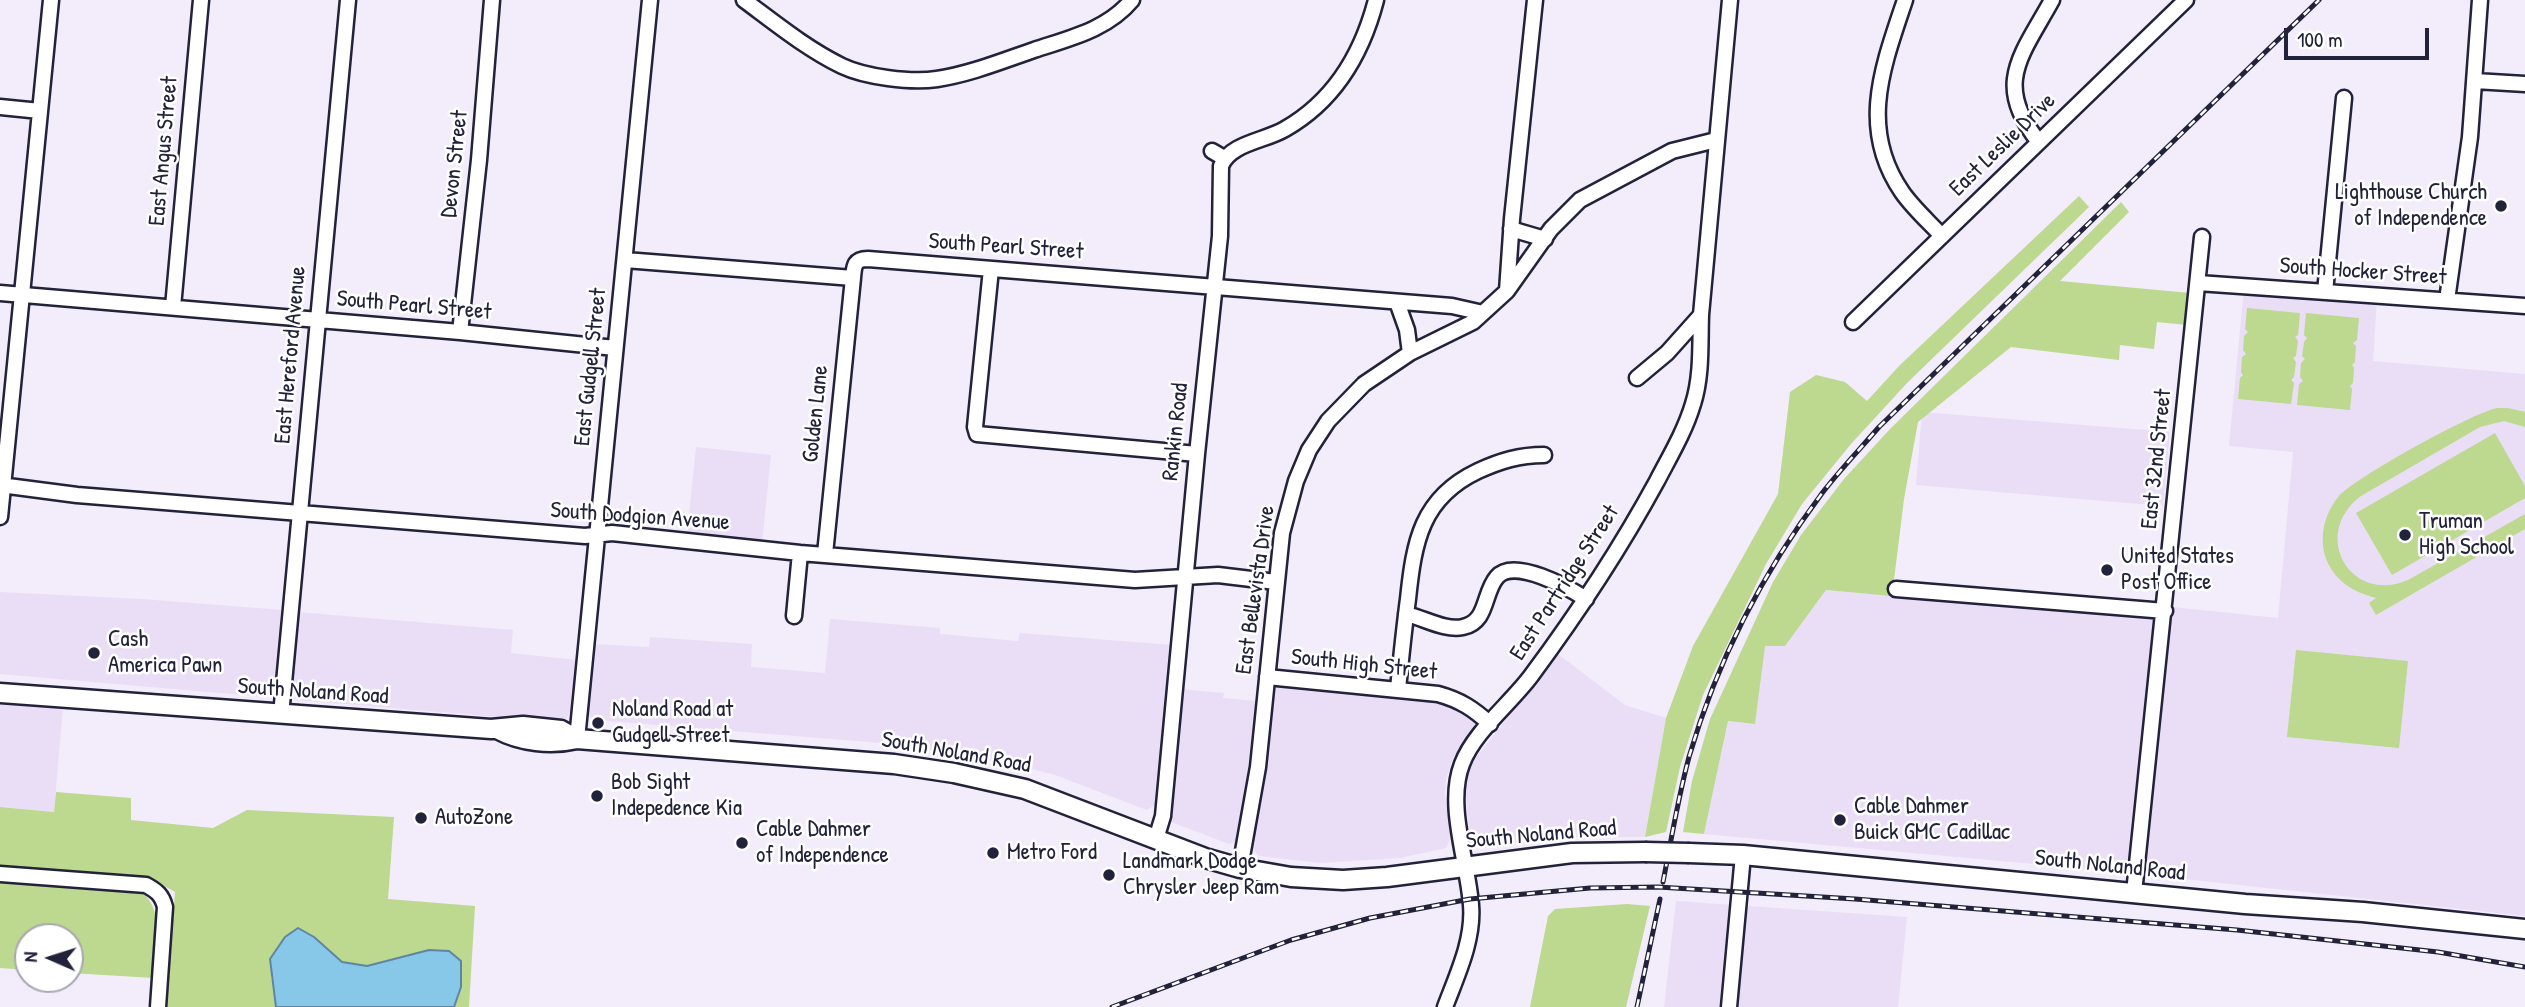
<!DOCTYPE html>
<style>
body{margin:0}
#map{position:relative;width:2525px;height:1007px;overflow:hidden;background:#f3ecfa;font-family:"Patrick Hand",sans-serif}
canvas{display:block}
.north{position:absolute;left:14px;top:923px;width:70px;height:70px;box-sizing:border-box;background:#fff;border:2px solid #a7a7b1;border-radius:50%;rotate:273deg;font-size:19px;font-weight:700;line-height:28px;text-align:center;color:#22223b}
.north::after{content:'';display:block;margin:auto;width:24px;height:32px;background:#22223b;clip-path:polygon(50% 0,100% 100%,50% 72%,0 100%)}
.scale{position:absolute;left:2284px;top:28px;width:145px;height:32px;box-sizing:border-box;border:4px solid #22223b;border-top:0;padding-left:9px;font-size:21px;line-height:24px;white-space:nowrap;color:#22223b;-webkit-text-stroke:5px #fff;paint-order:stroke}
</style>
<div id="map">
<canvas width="2525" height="1007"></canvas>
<div class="north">N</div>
<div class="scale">100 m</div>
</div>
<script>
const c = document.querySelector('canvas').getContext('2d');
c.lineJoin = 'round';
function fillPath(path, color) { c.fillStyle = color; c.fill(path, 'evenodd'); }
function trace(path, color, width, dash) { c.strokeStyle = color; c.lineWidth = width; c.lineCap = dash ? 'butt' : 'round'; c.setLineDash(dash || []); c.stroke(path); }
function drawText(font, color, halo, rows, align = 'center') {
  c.font = font + ' "Patrick Hand",sans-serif'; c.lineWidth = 5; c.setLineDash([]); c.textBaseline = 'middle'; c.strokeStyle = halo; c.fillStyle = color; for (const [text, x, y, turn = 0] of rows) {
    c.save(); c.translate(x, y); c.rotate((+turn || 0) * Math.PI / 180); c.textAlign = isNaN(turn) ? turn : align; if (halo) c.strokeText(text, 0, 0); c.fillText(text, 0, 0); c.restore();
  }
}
fillPath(new Path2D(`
 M2244,288L2377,299L2373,361L2525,374V916L2111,871L1704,834L1728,721L1755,724L1764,646H1785L1826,590L2151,617L2173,607L2278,618L2293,452L2229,446Z
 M1922,412L2170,432L2163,506L1916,485Z
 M696,447L771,455L762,543L687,536Z
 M0,592L142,599L283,610L274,691L271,696L266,697L0,674Z
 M297,612L513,630L511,653L577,660L571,710L566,719L558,722L297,700L293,697L290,684Z
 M830,619L940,628V634L1018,641L1020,633L1172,645L1156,804L1147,810L1055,775L1007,763L948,752L870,742L594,720L588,715L586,707L591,644L649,647L650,637L752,644L751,667L825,673Z
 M1558,654L1625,705L1666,718L1645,837H1562L1485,846L1475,843L1469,839L1465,779L1474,760Z
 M1281,683L1405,695L1454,703L1478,721L1477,728L1465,740L1453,758L1446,779L1445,795L1450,834L1449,842L1446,848L1400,858L1320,863L1259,856L1254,851L1252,843L1261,796L1271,693L1275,686Z
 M1179,689L1224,693L1223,698L1256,701L1240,835L1235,842L1229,844L1171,822L1169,819Z
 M0,702L63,707L54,812L0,807Z
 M1676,901L1907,917L1898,1007H1664Z`), '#eadef7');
fillPath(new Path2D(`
 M2079,196L2089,207L1907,383L1851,444L1802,504L1766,564L1703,695L1680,767L1666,832L1645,837L1666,718L1693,646L1778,494L1790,392L1816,375L1845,382L1867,401L1899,366Z
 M2121,202L2129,212L2060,281L2190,293L2187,325L2157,322L2154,349L2120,345L2119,360L2011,347L1918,422L1904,499L1892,596L1826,590L1785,646H1765L1755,724L1728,721L1704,834L1683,832L1692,781L1710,719L1773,582L1801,535L1844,479L1890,429Z
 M2247,308L2300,313L2298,335L2295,337L2298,341L2296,356L2293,358L2296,362L2294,377L2291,380L2294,383L2291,404L2238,399L2240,378L2243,375L2241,372L2242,357L2246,354L2243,350L2244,336L2248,332L2245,329Z
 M2306,313L2359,318L2357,340L2353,343L2356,346L2355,362L2352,365L2354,368L2353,383L2350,386L2352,389L2350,410L2297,405L2299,384L2303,381L2300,377L2301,363L2305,359L2302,356L2304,342L2307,338L2304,335Z
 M2497,408H2508L2525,412V427L2504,421L2480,427L2361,496C2310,534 2350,605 2408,580L2525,514V529L2376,615L2369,603L2376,598C2354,592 2337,583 2327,561C2318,539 2324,514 2339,496C2356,477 2472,413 2497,408Z
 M2495,433L2525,486V498L2392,575L2356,513Z
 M2296,650L2408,661L2399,748L2287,737Z
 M56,792L131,798V820L213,828L247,810L394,817L388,899L475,906L469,1007H454L461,987L390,962L367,967L342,962L314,937L271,976L276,998V1007H166L175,892L156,881L0,866V807L54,812Z
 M0,882L144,894C165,914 155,951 154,978L70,973V937H28V970L0,968Z
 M1627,904L1650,906L1626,1007H1530L1548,916L1555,909Z`), '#bdd88f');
const water = new Path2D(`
 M298,928L314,937L342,962L367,966L429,950L449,951L461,961V987L454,1007H276L270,959L285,937Z`);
fillPath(water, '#87c7e8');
trace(water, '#5f85a3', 2);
const minor = new Path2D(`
 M744,0C775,23 807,49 842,66C865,77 911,83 937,79C970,74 1002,61 1034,50C1070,38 1107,30 1132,0
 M1905,0C1883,66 1858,128 1902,192C1913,208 1929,222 1942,236
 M2475,81L2525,84
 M0,107L40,111
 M2039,142C1992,84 2022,55 2052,0
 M1212,151L1224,158
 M1511,229L1545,239
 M625,260L853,278
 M991,269L975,427L977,434L1197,454
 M2198,283L2525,306
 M1507,291L1551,229L1580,200L1672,151L1716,140
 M2325,292L2344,98
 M0,293L460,332L615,348
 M2447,300L2470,137L2480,0
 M1397,302L1407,330L1410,353
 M173,307L201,0
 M1853,322L2186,0
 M460,332L479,160L492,0
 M1637,378L1667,353L1701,315L1730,0
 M0,485L77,495L585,536L612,533L800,553L1135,580L1218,575L1276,582
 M0,517L51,0
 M825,554L853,278C854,266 854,259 868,259L1452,306L1483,313
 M1896,589L2165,611
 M1406,614C1424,618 1445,631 1463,627C1488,622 1483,593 1497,577C1514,557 1569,588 1586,599
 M794,616L800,553
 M1267,677L1438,694C1460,700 1474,709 1490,724
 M1398,689C1401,659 1404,629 1408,599C1414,542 1421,498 1478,471C1500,461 1519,455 1544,455
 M281,715L348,0
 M577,739L650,0
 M1156,839L1163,816L1197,454L1220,236L1221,166C1230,143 1265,141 1285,129C1334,101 1362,54 1376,0
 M1240,868L1258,767L1282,533L1296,481L1309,450L1328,421L1364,384L1410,353L1473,322L1507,291L1512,219L1535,0
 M0,874L146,885C157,891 162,895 165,907L158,1007
 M2134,893L2202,237
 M1445,1007C1457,975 1474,940 1471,905C1468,862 1446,805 1462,764C1474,732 1510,704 1531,676C1577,614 1620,549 1657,481C1670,456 1685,431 1693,404C1702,376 1700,344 1701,315
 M1729,1007L1743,855`);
const major = new Path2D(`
 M0,693L491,729L523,726L561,730L577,739
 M497,729C521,742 551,745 577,739L894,764L954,773L1025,789L1205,858L1240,868L1291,877L1343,880L1387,877L1572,853L1645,852
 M1689,853L1743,855L2245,904L2363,912L2525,929`);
trace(minor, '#22223b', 19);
trace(major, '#22223b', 23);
trace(minor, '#fff', 14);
trace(major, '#fff', 18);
const rail = new Path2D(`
 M1663,882C1671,841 1678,798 1689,757C1717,661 1763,572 1823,492C1840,470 1860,449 1879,427L2319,0
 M1112,1007L1291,940L1370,918L1470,899L1590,888L1658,887L1855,899L2237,930L2438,952L2525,967
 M1637,1007L1660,899`);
trace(rail, '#22223b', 5);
trace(rail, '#fff', 2.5, [8]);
const majorBridge = new Path2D(`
 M1645,852L1689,853`);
trace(majorBridge, '#22223b', 23, []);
trace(majorBridge, '#fff', 18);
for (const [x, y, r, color] of [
 [2501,206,7,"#22223b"],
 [2405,535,7,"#22223b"],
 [2107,570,7,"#22223b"],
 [94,653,7,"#22223b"],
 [598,723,7,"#22223b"],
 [597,796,7,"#22223b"],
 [421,818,7,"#22223b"],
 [1840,820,7,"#22223b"],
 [742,843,7,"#22223b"],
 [993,853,7,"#22223b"],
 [1109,875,7,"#22223b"]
]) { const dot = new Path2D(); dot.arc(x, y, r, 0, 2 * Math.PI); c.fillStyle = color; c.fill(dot); trace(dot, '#fff', 2.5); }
drawText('23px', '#22223b', '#fff', [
 ["East Leslie Drive",2003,145,-44],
 ["East Angus Street",164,151,-85],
 ["Devon Street",455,164,-84],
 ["South Pearl Street",1006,247,4],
 ["South Hocker Street",2363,272,4],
 ["South Pearl Street",414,306,5],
 ["East Hereford Avenue",291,355,-85],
 ["East Gudgell Street",591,367,-84],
 ["Golden Lane",816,414,-84],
 ["Rankin Road",1176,432,-84],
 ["East 32nd Street",2157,459,-84],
 ["South Dodgion Avenue",640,517,4],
 ["East Partridge Street",1565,583,-57],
 ["East Bellevista Drive",1256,590,-82],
 ["South High Street",1364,665,6],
 ["South Noland Road",313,692,4],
 ["South Noland Road",956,753,10],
 ["South Noland Road",1541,835,-5],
 ["South Noland Road",2110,866,6]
]);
drawText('23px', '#22223b', '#fff', [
 ["Lighthouse Church",2487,193,"right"],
 ["of Independence",2487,219,"right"],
 ["Truman",2419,522],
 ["High School",2419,548],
 ["United States",2121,557],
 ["Post Office",2121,583],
 ["Cash",108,640],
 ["America Pawn",108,666],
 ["Noland Road at",612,710],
 ["Gudgell Street",612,736],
 ["Bob Sight",611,783],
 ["Indepedence Kia",611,809],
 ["Cable Dahmer",1854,807],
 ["Buick GMC Cadillac",1854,833],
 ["AutoZone",435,818],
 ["Cable Dahmer",756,830],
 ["of Independence",756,856],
 ["Metro Ford",1007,853],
 ["Landmark Dodge",1123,862],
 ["Chrysler Jeep Ram",1123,888]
], 'left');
</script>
